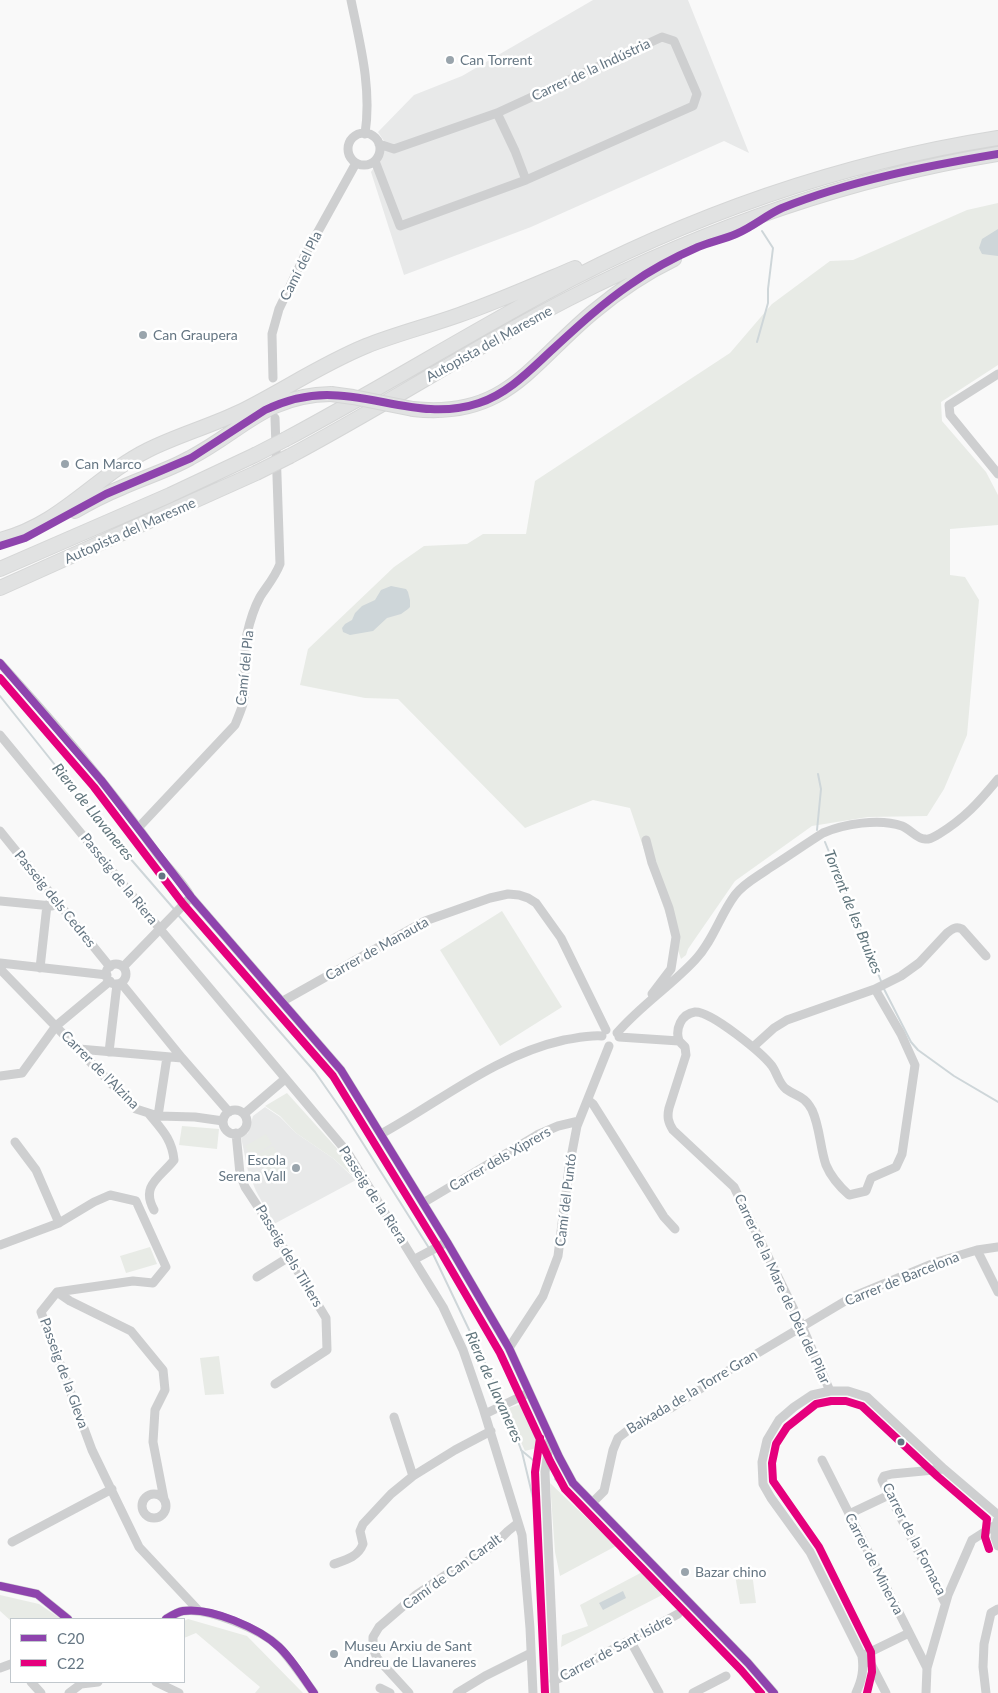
<!DOCTYPE html>
<meta charset="utf-8">
<style>
body{margin:0}
#map{position:relative;width:998px;height:1693px;overflow:hidden;background:#f9f9f9;font-family:Lato,sans-serif}
canvas{display:block}
.legend{position:absolute;left:10px;top:1618px;width:175px;height:65px;box-sizing:border-box;background:#fff;border:1px solid #c1c8cd;margin:0;padding:6px 9px;list-style:none;font-size:15px;color:#657683}
.legend li{display:flex;align-items:center;gap:10px;height:25px}
.legend b{width:25px;border:1px solid #c1c8cd}
</style>
<div id="map">
<canvas width="998" height="1693"></canvas>
<ul class="legend">
<li><b style="height:6px;background:#8e44ad"></b>C20</li>
<li><b style="height:6px;background:#e5007d"></b>C22</li>
</ul>
</div>
<script>
const c = document.querySelector('canvas').getContext('2d');
c.lineJoin = 'round';
function fillPath(path, color) { c.fillStyle = color; c.fill(path, 'evenodd'); }
function trace(path, color, width, dash) { c.strokeStyle = color; c.lineWidth = width; c.lineCap = dash ? 'butt' : 'round'; c.setLineDash(dash || []); c.stroke(path); }
function drawText(font, color, halo, rows, align = 'center') {
  c.font = font + ' Lato,sans-serif'; c.lineWidth = 5; c.setLineDash([]); c.textBaseline = 'middle'; c.strokeStyle = halo; c.fillStyle = color; for (const [text, x, y, turn = 0] of rows) {
    c.save(); c.translate(x, y); c.rotate((+turn || 0) * Math.PI / 180); c.textAlign = isNaN(turn) ? turn : align; if (halo) c.strokeText(text, 0, 0); c.fillText(text, 0, 0); c.restore();
  }
}
fillPath(new Path2D(`
 M593,0H688L749,153L724,141L531,227L404,275L371,172L381,157L384,141L378,132L414,95L462,76Z
 M265,1107L280,1117L296,1133L334,1159L356,1180L274,1224L256,1191L248,1171L241,1137L248,1133L253,1116Z`), '#e8e9e9');
fillPath(new Path2D(`
 M998,203V365L941,402L942,421L986,472L998,495V525L950,529V575L965,577L979,600L967,735L944,789L927,816L868,817L812,826L735,881L688,949L686,955L681,959L630,808L593,800L525,828L398,699L365,698L300,685L308,649L394,567L424,546L467,544L483,534H526L535,481L730,353L772,304L830,261L853,260L967,210Z
 M502,911L562,1007L500,1046L440,950Z
 M287,1093L342,1154L358,1178L356,1179L334,1159L296,1133L280,1116L265,1106Z
 M182,1126L219,1129L217,1149L179,1145Z
 M266,1134L272,1144L252,1157L245,1146Z
 M273,1146L279,1156L261,1168L253,1157Z
 M281,1158L288,1170L269,1181L261,1170Z
 M150,1247L157,1264L126,1273L120,1256Z
 M219,1356L224,1394L205,1395L200,1358Z
 M524,1403L533,1421L540,1447L525,1451L506,1409Z
 M550,1483L616,1546L560,1576L555,1552Z
 M648,1569L668,1592L561,1647L562,1635L588,1626L580,1605Z
 M752,1573L756,1603L740,1604L735,1575Z
 M0,1595L39,1604L61,1619H11V1621L0,1611Z
 M188,1619L247,1636L303,1693H255L260,1687L196,1633L184,1638V1621Z`), '#e8ebe6');
fillPath(new Path2D(`
 M998,229V256L982,254L979,248L982,239Z
 M391,586L406,589L408,592L410,600V607L408,609L401,614L387,618L373,631L350,635L343,632L342,628L345,624L352,620L355,613L362,606L375,600L381,590Z
 M623,1591L626,1598L603,1610L599,1603Z`), '#ced6d9');
trace(new Path2D(`
 M757,342L768,303V289L773,248L762,231
 M0,696L122,849L174,909
 M817,830L821,789L818,774
 M825,842L881,981
 M178,915L315,1072L345,1115L429,1248
 M884,989L911,1042L918,1050L954,1076L998,1102
 M433,1254L503,1401
 M505,1408L522,1452L533,1498L539,1569L544,1693
 M521,1450L539,1465
 M555,1479L759,1693`), '#ced6d9', 2);
const highway = new Path2D(`
 M413,409C505,419 530,365 592,313C617,292 645,273 674,259
 M286,439C374,392 458,340 545,293C686,217 840,163 998,138
 M290,456C384,406 473,348 568,299C703,230 848,178 998,154
 M75,511C90,502 106,494 123,487C145,477 169,470 190,458C242,431 266,395 331,394
 M0,540C62,524 94,477 148,450C178,435 211,426 242,411C284,390 322,364 366,346C396,334 428,326 459,315C499,301 537,284 575,268
 M0,569L170,495L255,455
 M0,588L256,473`);
trace(highway, '#d5d6d6', 16);
trace(new Path2D(`
 M351,0C360,44 372,88 365,134
 M497,113L515,151L526,180
 M348 149a16 16 0 1 1 32 0a16 16 0 1 1-32 0Z
 M375,161L400,226L526,180L693,106L697,94L674,41L662,37L497,113L394,149L379,144
 M998,374L949,405L950,415L998,474
 M273,378L272,334L279,309L305,255L356,163
 M0,663C55,724 110,787 158,855C169,869 182,881 191,897L341,1070L447,1242L509,1348L559,1457L573,1483L748,1663L774,1693
 M0,735L160,929L348,1153L443,1307L463,1350L483,1408L522,1535L530,1628L533,1693
 M139,827L235,725C238,717 242,709 244,700C247,678 242,656 247,634C250,621 254,608 260,597C267,586 275,577 280,564L275,418
 M0,831L110,967
 M646,840L652,863L669,908L676,937L671,969L652,994
 M0,901L52,906
 M0,963L107,975
 M106 974a10 10 0 1 1 20 0a10 10 0 1 1-20 0Z
 M123,967L191,897
 M40,968L47,905
 M0,969L136,1109L158,1116L195,1117L223,1121
 M121,983L182,1058L229,1112
 M283,1001L425,921L490,898L508,894L519,895L528,898L536,903L561,938L606,1030
 M617,1033C641,1005 671,986 695,960C713,941 720,915 735,895C744,883 757,877 768,869C787,857 804,845 823,833C844,824 879,818 902,826C910,829 917,839 925,839C930,840 935,836 939,834C965,818 979,802 998,779
 M619,1037L679,1041L685,1047L686,1055L669,1108C667,1117 668,1122 673,1130L734,1187L802,1326L830,1391
 M679,1041C675,1029 681,1014 695,1012C711,1011 762,1053 772,1066C777,1073 779,1084 786,1089C797,1097 804,1095 812,1110C820,1127 820,1148 826,1165C831,1177 840,1187 849,1195L866,1191L871,1178L896,1167L902,1154L915,1065L901,1034L875,989
 M753,1047L774,1028L787,1020L875,989L901,976L919,963L947,933C952,929 956,926 962,929L986,956
 M79,1049L182,1058
 M109,1052L117,984
 M0,1076L22,1073L56,1026L110,981
 M588,1100L593,1104L664,1217L675,1229
 M223 1122a12 12 0 1 1 24 0a12 12 0 1 1-24 0Z
 M149,1114C162,1130 172,1139 174,1160C161,1177 140,1185 154,1210
 M244,1114L285,1079
 M158,1116L167,1057
 M236,1133L240,1174L245,1187L268,1222L326,1318L327,1350L275,1384
 M381,1134C441,1101 496,1055 564,1040C577,1038 589,1035 602,1036
 M15,1142L36,1170L59,1223
 M423,1203L537,1135L558,1126L579,1121
 M0,1245L59,1223L94,1202L110,1195L136,1201L166,1267L153,1283L133,1281L57,1292L41,1312L92,1450L139,1547L198,1610
 M977,1250L998,1292
 M415,1259L447,1242
 M257,1277L289,1257
 M57,1292L70,1301L131,1331L163,1370L165,1390L155,1410L153,1442L164,1499
 M509,1348L543,1296L558,1256L569,1168L577,1126L609,1046
 M485,1414L528,1393
 M394,1417L413,1476
 M550,1439L545,1472L555,1693
 M822,1460L927,1668
 M944,1469L892,1474L884,1476L882,1480L889,1495L945,1603
 M142 1506a12 12 0 1 1 24 0a12 12 0 1 1-24 0Z
 M593,1502L604,1491L613,1450L618,1438L627,1431L643,1421L671,1408L726,1372L852,1297L937,1262L977,1250L998,1247
 M849,1514L889,1495
 M997,1521L995,1537L998,1546
 M12,1542L112,1489
 M334,1564C346,1560 358,1557 363,1544L360,1531L363,1524L391,1494L413,1476L455,1450L491,1431
 M0,1586L37,1594L68,1619
 M166,1619C171,1616 177,1612 183,1611C207,1607 262,1630 279,1647C292,1661 303,1678 314,1693
 M630,1640L659,1693
 M0,1668L11,1664
 M554,1681L678,1614
 M31,1682L41,1693
 M156,1682L179,1693
 M380,1688L390,1693
 M69,1693L81,1684L98,1682
 M409,1693L377,1658L373,1648V1637L379,1627L416,1595L453,1570L494,1545L508,1531L518,1523
 M457,1693L485,1676L531,1653
 M693,1693L726,1676
 M856,1693C862,1680 864,1670 862,1656L810,1552L771,1498L763,1484L762,1462L767,1440L779,1420L794,1407L812,1395L830,1391H848L867,1397L944,1469L998,1515
 M886,1693L871,1664L862,1656L909,1633
 M926,1693L927,1668L948,1595L972,1540L997,1524
 M986,1693L983,1667L984,1644L991,1613L998,1609`), '#cecfd0', 9);
trace(highway, '#e1e2e2', 14);
const highwayBridge = new Path2D(`
 M331,394L353,397L413,409
 M255,455L286,439
 M256,473L290,456`);
trace(highwayBridge, '#d5d6d6', 16, []);
trace(highwayBridge, '#e1e2e2', 14);
trace(new Path2D(`
 M0,546L25,538L106,494L191,458L265,410C284,401 305,395 327,395C379,395 426,421 479,403C509,393 530,370 553,349C578,326 603,303 631,284C652,269 675,257 698,247C711,242 724,239 736,234C753,227 766,215 782,208C849,181 927,166 998,154
 M0,663L101,780L191,897L341,1070L447,1242L509,1348L559,1457L573,1483L748,1663L774,1693
 M0,1586L37,1594L68,1619
 M166,1619C171,1616 177,1612 183,1611C211,1607 259,1628 279,1647C293,1660 303,1678 314,1693`), '#8e44ad', 8);
trace(new Path2D(`
 M0,678L94,787L183,904L333,1076L438,1247L500,1353L550,1461L565,1489L741,1670L761,1693
 M540,1438L535,1472L545,1693
 M867,1693L872,1672L871,1652L819,1547L773,1481L772,1463L776,1444L787,1427L816,1404L831,1401H846L862,1406L937,1476L987,1519L985,1537L989,1549`), '#e5007d', 8);
for (const [x, y, r, color] of [
 [450,60,5,"#99a4ac"],
 [143,335,5,"#99a4ac"],
 [65,464,5,"#99a4ac"],
 [162,876,4.5,"#657683"],
 [296,1168,5,"#99a4ac"],
 [901,1442,4.5,"#657683"],
 [685,1572,5,"#99a4ac"],
 [334,1654,5,"#99a4ac"]
]) { const dot = new Path2D(); dot.arc(x, y, r, 0, 2 * Math.PI); c.fillStyle = color; c.fill(dot); trace(dot, '#fff', 2); }
drawText('14px', '#657683', '#fff', [
 ["Can Torrent",460,60],
 ["Can Graupera",153,335],
 ["Can Marco",75,464],
 ["Escola",286,1160,"right"],
 ["Serena Vall",286,1176,"right"],
 ["Bazar chino",695,1572],
 ["Museu Arxiu de Sant",344,1646],
 ["Andreu de Llavaneres",344,1662]
], 'left');
drawText('14px', '#657683', '#fff', [
 ["Carrer de la Indústria",591,70,-25],
 ["Camí del Pla",301,266,-63],
 ["Autopista del Maresme",489,344,-29],
 ["Autopista del Maresme",130,531,-24],
 ["Camí del Pla",245,668,-84],
 ["Passeig de la Riera",119,879,51],
 ["Passeig dels Cedres",55,899,51],
 ["Carrer de Manauta",377,949,-29],
 ["Carrer de l'Alzina",100,1070,45],
 ["Carrer dels Xiprers",500,1159,-30],
 ["Passeig de la Riera",373,1195,57],
 ["Camí del Puntó",566,1200,-83],
 ["Passeig dels Til·lers",289,1256,59],
 ["Carrer de Barcelona",902,1279,-22],
 ["Carrer de la Mare de Déu del Pilar",782,1289,65],
 ["Passeig de la Gleva",64,1373,70],
 ["Baixada de la Torre Gran",692,1392,-31],
 ["Carrer de la Fornaca",914,1539,63],
 ["Carrer de Minerva",874,1564,63],
 ["Camí de Can Caralt",452,1572,-36],
 ["Carrer de Sant Isidre",616,1648,-28]
]);
drawText('italic 15px', '#60757c', '#fff', [
 ["Riera de Llavaneres",93,812,51],
 ["Torrent de les Bruixes",853,912,68],
 ["Riera de Llavaneres",494,1387,66]
]);
</script>
